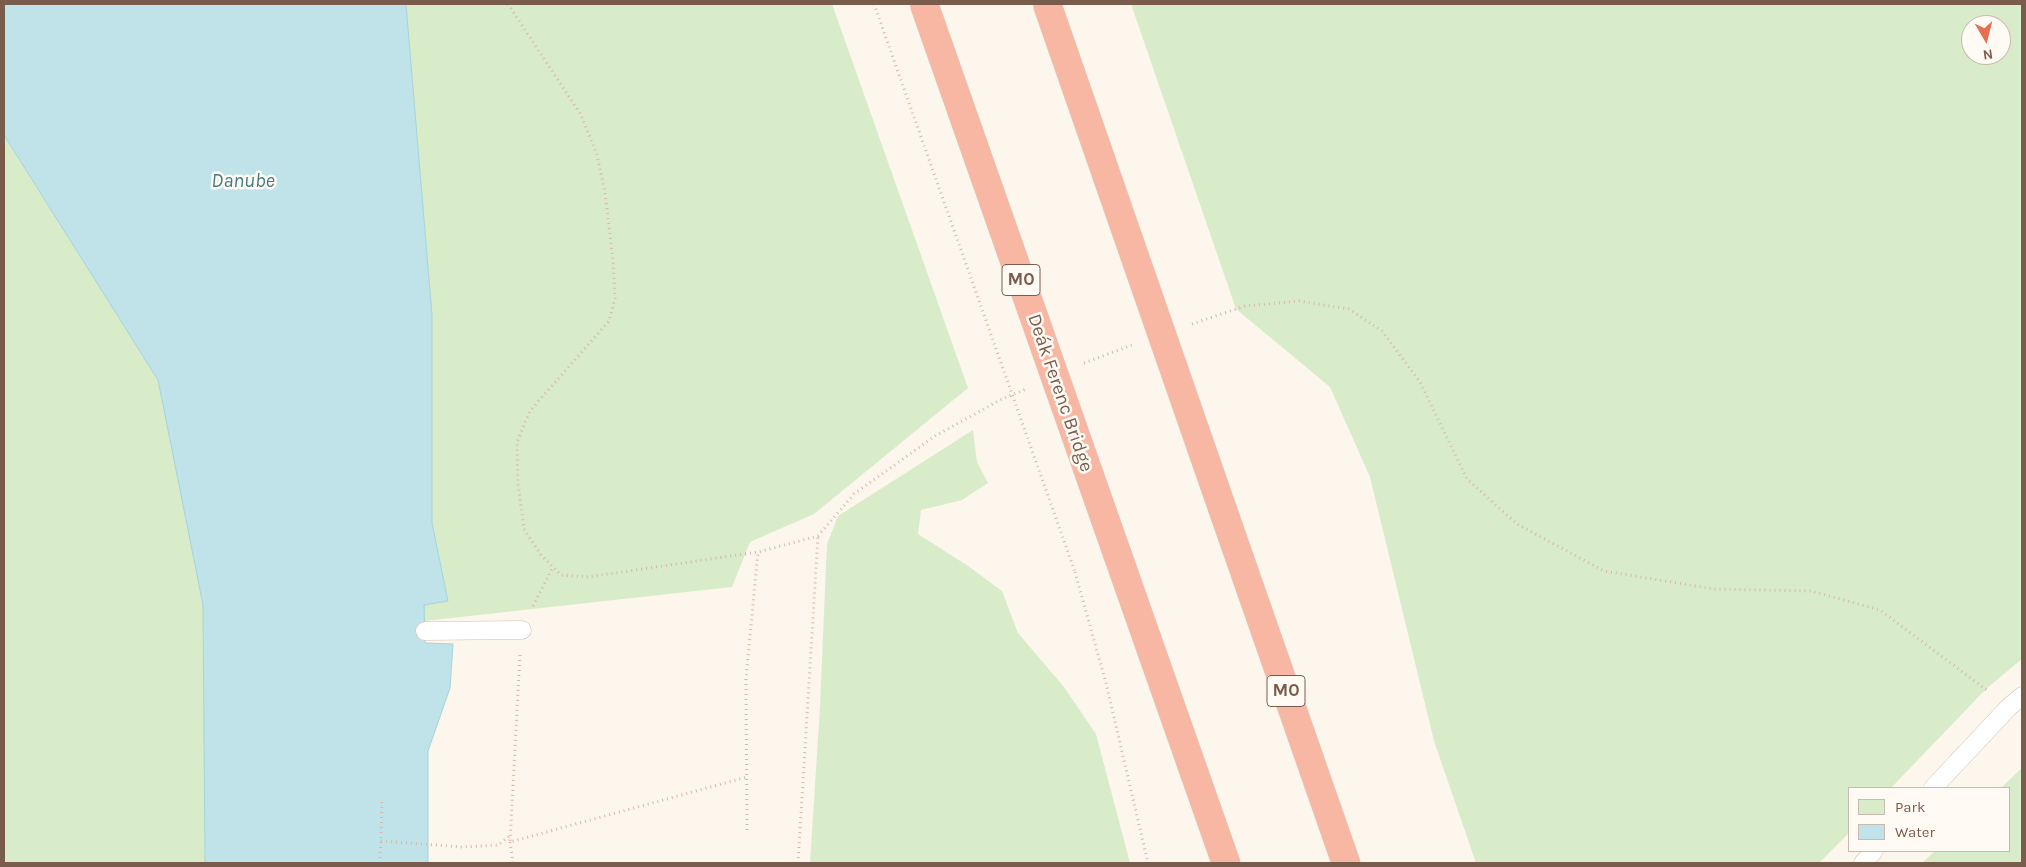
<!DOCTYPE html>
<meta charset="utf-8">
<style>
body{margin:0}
#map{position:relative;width:2026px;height:867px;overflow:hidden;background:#fdf6ec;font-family:Karla,sans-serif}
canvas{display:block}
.frame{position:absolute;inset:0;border:5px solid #7a5c4d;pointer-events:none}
.legend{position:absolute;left:1848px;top:787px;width:162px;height:65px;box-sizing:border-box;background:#fffaf3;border:1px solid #cabbb1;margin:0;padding:6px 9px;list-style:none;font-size:15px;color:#7a5c4d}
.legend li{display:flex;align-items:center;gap:10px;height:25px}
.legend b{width:25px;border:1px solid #cabbb1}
.north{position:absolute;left:1961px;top:15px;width:50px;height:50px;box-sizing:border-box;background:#fffaf3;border:1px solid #cabbb1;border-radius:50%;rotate:172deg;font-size:14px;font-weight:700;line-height:20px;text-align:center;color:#7a5c4d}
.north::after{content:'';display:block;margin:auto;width:18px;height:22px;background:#e76f51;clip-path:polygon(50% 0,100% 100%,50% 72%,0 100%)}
</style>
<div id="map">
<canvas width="2026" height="867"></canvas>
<div class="frame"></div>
<ul class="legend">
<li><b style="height:14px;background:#d8ecc9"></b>Park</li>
<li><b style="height:14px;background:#bfe3e8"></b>Water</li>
</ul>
<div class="north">N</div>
</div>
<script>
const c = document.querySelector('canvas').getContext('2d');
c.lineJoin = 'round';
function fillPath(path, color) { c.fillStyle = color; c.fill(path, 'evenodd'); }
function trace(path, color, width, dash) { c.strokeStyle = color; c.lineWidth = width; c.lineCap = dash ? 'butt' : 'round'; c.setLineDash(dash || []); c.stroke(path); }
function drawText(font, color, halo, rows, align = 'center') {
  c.font = font + ' Karla,sans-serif'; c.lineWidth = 5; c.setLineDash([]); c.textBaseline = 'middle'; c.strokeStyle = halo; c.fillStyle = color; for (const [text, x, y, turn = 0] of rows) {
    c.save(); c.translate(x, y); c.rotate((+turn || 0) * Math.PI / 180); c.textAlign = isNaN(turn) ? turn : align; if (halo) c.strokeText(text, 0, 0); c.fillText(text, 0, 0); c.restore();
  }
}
fillPath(new Path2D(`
 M406,4H832L968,388L814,514L750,542L732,587L424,621V605L448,601L432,523V315Z
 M1131,4H2022V659L1986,689L1891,788H1850V832L1819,863H1476L1434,741L1370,477L1330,387L1236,309ZM1971,25H2001V55H1971Z
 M4,135L158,380L203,605L205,863H4Z
 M973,430L977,462L988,483L962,500L921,510L918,534L968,566L1002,591L1018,633L1064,687L1096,734L1130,863H810L820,706L827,544L838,516Z
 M2022,768V863H1922L1935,851H2010V788H2001Z`), '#d8ecc9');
const water = new Path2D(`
 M4,4H406L432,315V523L448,601L424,605L425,643L453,644L450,688L428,751V863H205L203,605L158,380L4,135Z`);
fillPath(water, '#bfe3e8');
trace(water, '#a5d3da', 1);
const lane = new Path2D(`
 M425,631L522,630
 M1933,788L2009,707L2022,696
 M1863,863L1874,851`);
const highway = new Path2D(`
 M1226,519L1346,863
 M1118,556L1226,863`);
trace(lane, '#d1beb0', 19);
trace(highway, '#dad1cd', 29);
trace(new Path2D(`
 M508,4L581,115L597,155L605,193L613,260L615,298L609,321L530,411L517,442L518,484L524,529L541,555L561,575L588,577L758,552L818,536L854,494L935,436L1002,399L1026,389
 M1192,324L1245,306L1299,301L1349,309L1382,331L1420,382L1467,479L1517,524L1604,571L1714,589L1811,591L1880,610L1988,691
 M1084,363L1132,345
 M1075,572L1106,683L1148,863
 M533,606L553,567
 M520,655L510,842L747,777
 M747,830L746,678L758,552
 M381,841L462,847L498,845L510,836
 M510,842L513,863
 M380,863L382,801
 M798,863L818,536`), '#d9b8a5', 3, [1, 4]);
trace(lane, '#fff', 18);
trace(highway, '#f7b7a3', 28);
const highwayBridge = new Path2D(`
 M924,4L1118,556
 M1047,4L1226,519`);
trace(highwayBridge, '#dad1cd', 29, []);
trace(new Path2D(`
 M874,4L1075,572`), '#d9b8a5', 3, [1, 4]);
trace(highwayBridge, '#f7b7a3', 28);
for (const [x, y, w] of [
 [1021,280,38],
 [1286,691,38]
]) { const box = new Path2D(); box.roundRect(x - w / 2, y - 15.5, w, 31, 4); c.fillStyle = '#fffaf3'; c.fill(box); trace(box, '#7a5c4d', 1); }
drawText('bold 18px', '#7a5c4d', null, [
 ["M0",1021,280],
 ["M0",1286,691]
]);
drawText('19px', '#7a5c4d', '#fffaf3', [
 ["Deák Ferenc Bridge",1060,393,71]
]);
drawText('italic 20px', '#437c86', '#fffaf3', [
 ["Danube",243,181]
]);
</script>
